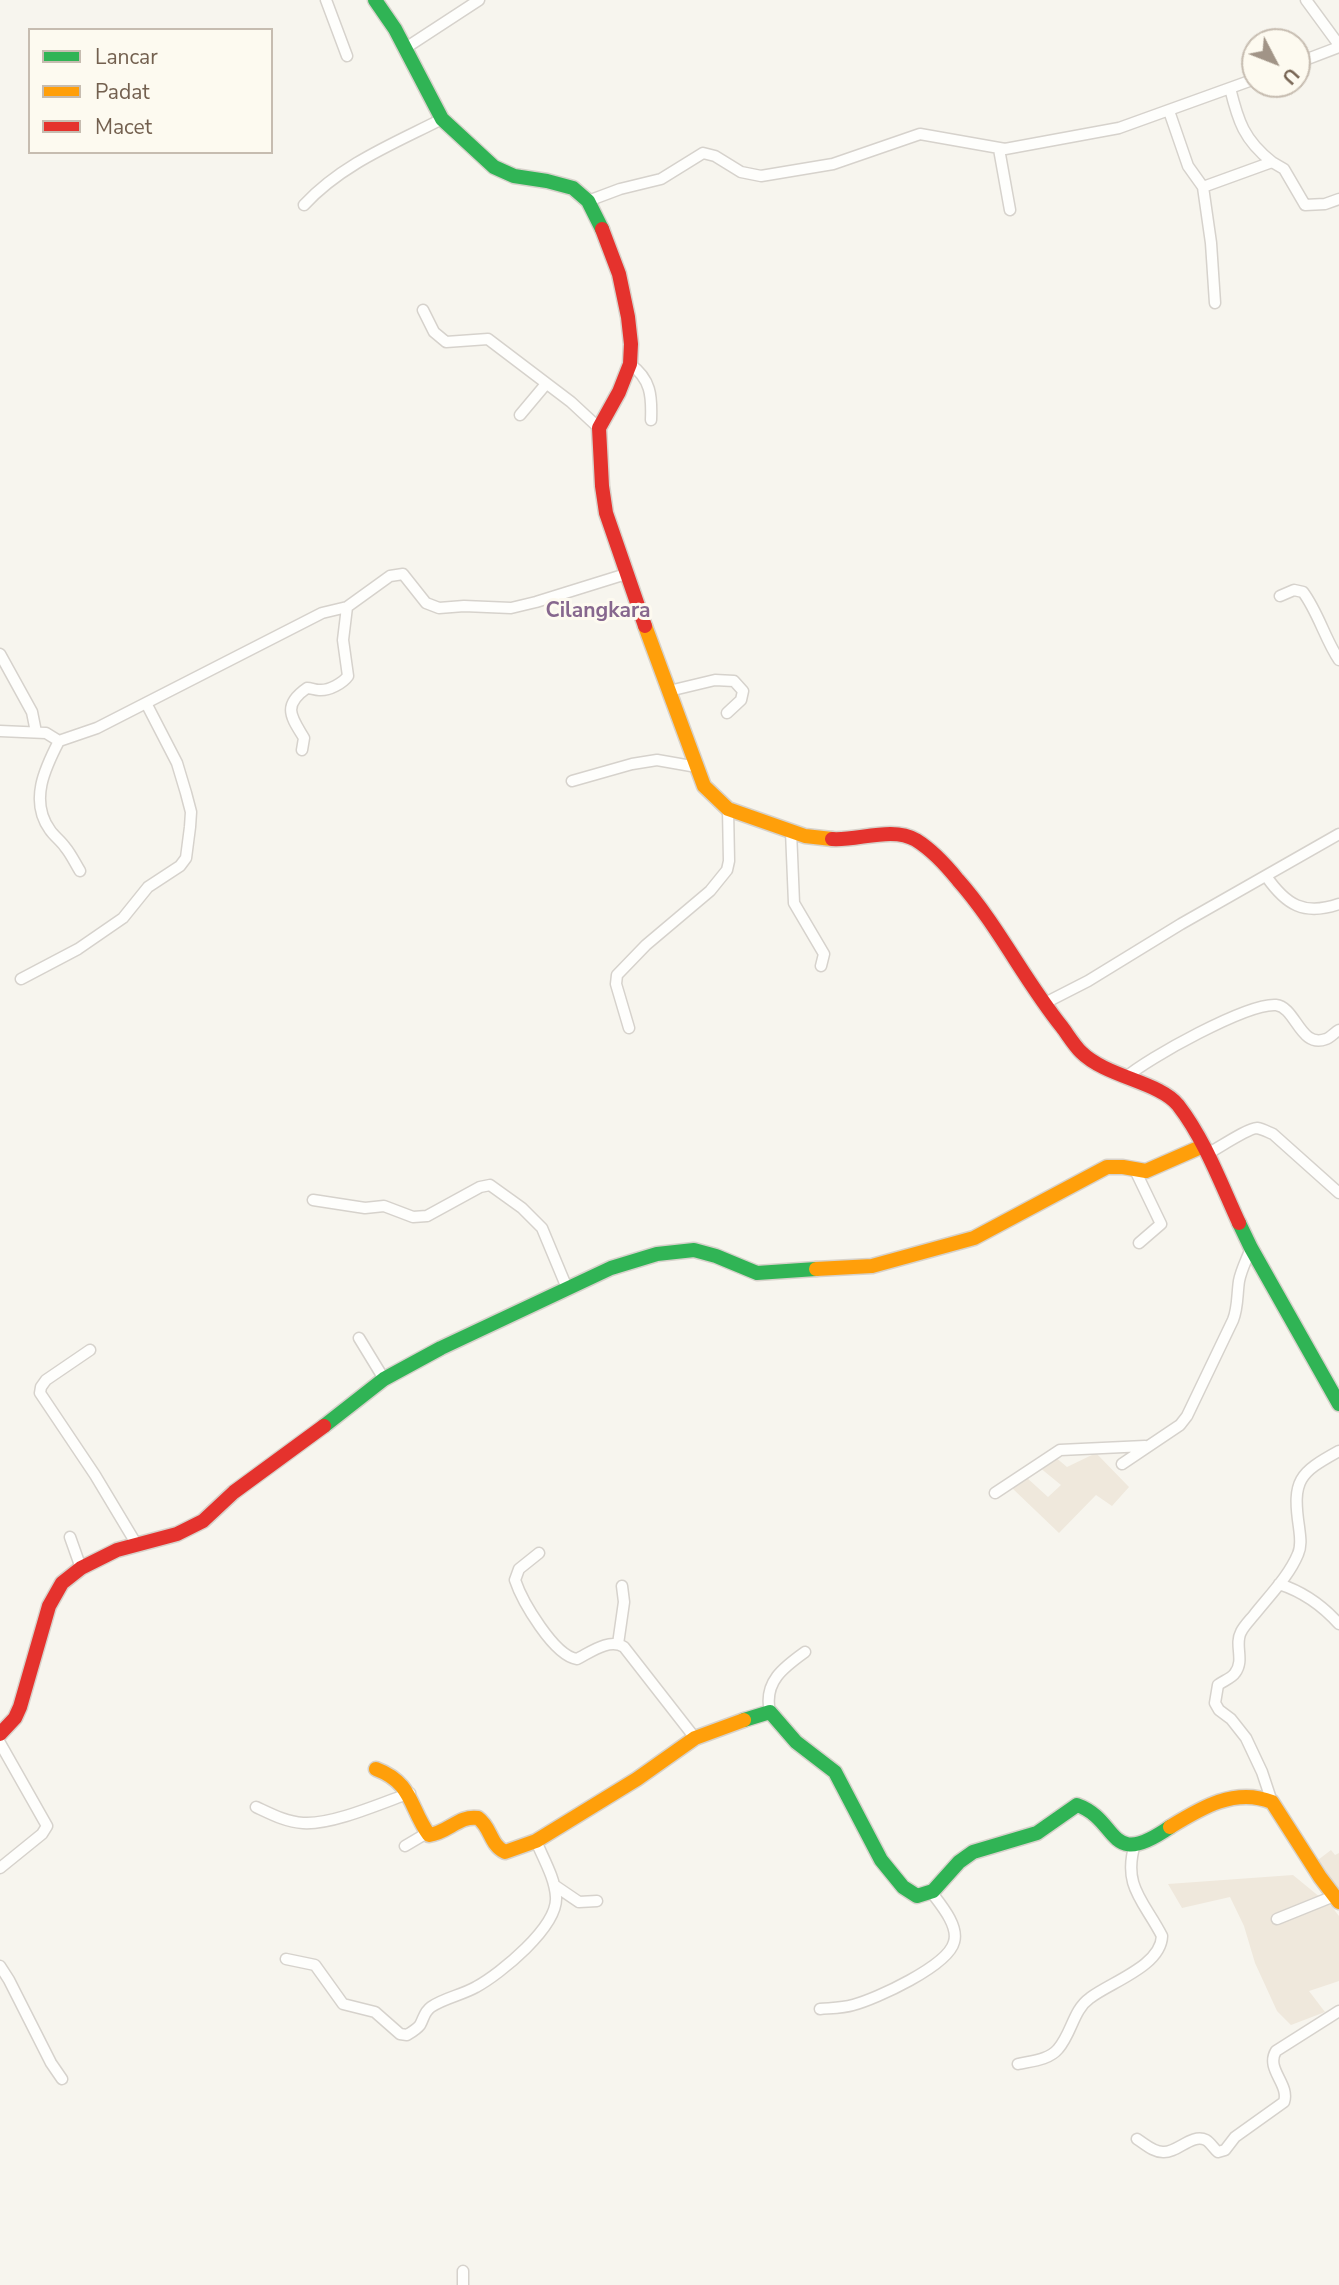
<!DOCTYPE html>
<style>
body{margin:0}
#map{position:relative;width:1339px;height:2285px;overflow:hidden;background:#f7f5ee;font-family:"Nunito Sans",sans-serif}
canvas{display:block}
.legend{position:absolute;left:28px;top:28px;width:245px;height:126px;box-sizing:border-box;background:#fdfaf0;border:2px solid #c6bcb0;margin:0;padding:9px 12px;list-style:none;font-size:21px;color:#73604f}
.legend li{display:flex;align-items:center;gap:14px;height:35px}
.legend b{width:35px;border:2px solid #c6bcb0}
.north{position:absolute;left:1241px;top:28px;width:70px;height:70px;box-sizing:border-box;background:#fdfaf0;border:2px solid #c6bcb0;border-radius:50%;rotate:132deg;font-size:19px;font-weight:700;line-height:28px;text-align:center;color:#73604f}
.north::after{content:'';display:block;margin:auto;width:24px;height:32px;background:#a19487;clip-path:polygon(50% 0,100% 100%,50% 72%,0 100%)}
</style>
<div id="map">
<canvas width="1339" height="2285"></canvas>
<ul class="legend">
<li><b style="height:9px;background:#30b455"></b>Lancar</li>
<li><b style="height:9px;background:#ff9f0a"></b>Padat</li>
<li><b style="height:9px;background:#e5322d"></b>Macet</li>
</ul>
<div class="north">U</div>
</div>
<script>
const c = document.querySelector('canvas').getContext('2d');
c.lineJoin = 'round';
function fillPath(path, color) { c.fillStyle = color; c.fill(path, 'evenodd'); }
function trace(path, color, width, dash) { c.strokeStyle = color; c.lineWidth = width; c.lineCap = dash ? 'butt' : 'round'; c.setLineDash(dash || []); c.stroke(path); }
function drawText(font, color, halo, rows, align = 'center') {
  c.font = font + ' "Nunito Sans",sans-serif'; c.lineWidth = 6; c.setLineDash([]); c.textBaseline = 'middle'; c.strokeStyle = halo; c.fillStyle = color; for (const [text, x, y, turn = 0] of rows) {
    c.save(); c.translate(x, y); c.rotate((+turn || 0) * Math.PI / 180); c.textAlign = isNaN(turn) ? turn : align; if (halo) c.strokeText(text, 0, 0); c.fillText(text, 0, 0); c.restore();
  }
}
fillPath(new Path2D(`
 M1096,1453L1129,1487L1112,1506L1096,1495L1059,1533L1012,1488L1026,1477L1048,1497L1061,1485L1039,1467L1054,1456L1067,1467Z
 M1331,1850L1335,1855L1339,1853V1893L1314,1863Z
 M1293,1875L1332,1907L1339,1916V1981L1309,1991L1325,2012L1291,2025L1277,2011L1255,1963L1244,1926L1230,1897L1182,1908L1168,1884Z`), '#efe8dc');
const street = new Path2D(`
 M326,0L347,56
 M1306,0L1339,45
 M404,49L479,0
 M1297,63L1339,47
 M1230,88C1238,121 1244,140 1272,162
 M1169,111L1188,166L1203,187L1211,243L1215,303
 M999,149L1010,210
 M1203,187L1272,162L1284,169L1305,205L1325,204L1339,199
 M588,201L620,189L661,179L703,153L715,156L741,172L761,176L833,164L920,134L1005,149L1119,128L1255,79
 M304,205C342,164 393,144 442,119
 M423,310L434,332L446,342L488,339L571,402L599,428
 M630,364C651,379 652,396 651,420
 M520,415L546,384
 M1280,596L1294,590L1303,592C1318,612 1325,639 1339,660
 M0,654L32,712L36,732
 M669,691L715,680L734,681L743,691L741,700L727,713
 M0,731L46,733L59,741L97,728L322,613L347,607L390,576L403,574L426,603L439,608L464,606L511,608L536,602L626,574
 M59,741C45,768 29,801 50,830C54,836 61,841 65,847C71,854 75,863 80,871
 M302,750L304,738C292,718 281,706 307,688C311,688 315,690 319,690C329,691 343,683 348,676L343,640L347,607
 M572,781L632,764L657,760L697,767
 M791,831L794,903L824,954L821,966
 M1266,876C1286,905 1304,916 1339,904
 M21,979L78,949L123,918L148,887L180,866L186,858L190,827L191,812L186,793L177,763L146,703
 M1043,1004L1088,981L1181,924L1339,834
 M629,1028L616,984L617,975L646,945L710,891L727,870L729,861L728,809
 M1125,1078C1148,1058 1247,1003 1276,1005C1296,1007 1300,1049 1326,1039C1330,1038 1335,1032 1339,1030
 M1207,1154C1217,1149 1248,1128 1257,1128C1263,1129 1268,1132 1273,1134L1339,1193
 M1135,1170L1161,1224L1139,1243
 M313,1200L365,1208L384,1206L413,1217L427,1216L480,1187L490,1185L522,1208L542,1228L567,1288
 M359,1338L384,1379
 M90,1350L46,1380L41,1387L40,1393L95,1475L137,1545
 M1122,1464L1180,1425L1187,1416L1233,1320C1238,1308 1237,1294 1239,1281C1241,1270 1247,1259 1251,1248
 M995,1493L1060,1450L1145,1446
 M70,1537L81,1568
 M539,1553L519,1569L515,1580C522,1601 554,1656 577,1659C591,1652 609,1638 624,1647L695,1738
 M1279,1584C1304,1592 1322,1605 1339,1624
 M618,1644L624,1602L622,1586
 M770,1712C763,1682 784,1667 805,1652
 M0,1743L47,1826L42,1834L0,1868
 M1272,1802L1262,1772L1246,1738L1231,1719L1219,1710L1215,1703L1218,1685C1223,1681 1232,1678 1235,1673C1245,1660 1234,1645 1241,1632C1244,1626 1250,1620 1254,1615C1269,1596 1289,1576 1298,1554C1302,1545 1300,1536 1299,1527C1292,1480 1299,1473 1339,1451
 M256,1807C271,1814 286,1822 303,1823C332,1825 382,1803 410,1793
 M405,1846L427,1833
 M554,1885L579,1902L597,1901
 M1277,1919L1334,1896
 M286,1959L315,1965L343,2004L375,2012L400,2034L407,2035C412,2032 417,2029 420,2025C424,2018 424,2012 431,2007C444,1998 462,1995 476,1987C500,1974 558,1927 556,1897C555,1878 543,1858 536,1841
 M0,1966L9,1980L51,2063L62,2079
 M820,2009C831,2008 843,2008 853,2005C876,1999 948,1966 954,1942C959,1926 941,1905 932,1893
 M1018,2064C1031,2061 1049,2060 1058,2049C1072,2033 1073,2010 1090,1998C1111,1982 1161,1966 1162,1936C1144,1901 1122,1886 1135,1844
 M1137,2139C1145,2144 1153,2152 1163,2152C1177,2153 1192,2133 1206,2140C1211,2143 1214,2149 1218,2152L1225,2150L1235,2137L1284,2102C1290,2084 1265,2069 1276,2051L1339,2011
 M463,2285V2271`);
const fast = new Path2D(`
 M375,0L395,29L442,119L494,167L514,176L547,181L573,188L588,201L602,229
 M1239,1223L1251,1248L1339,1404
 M324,1426L384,1379L441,1348L611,1268L657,1254L694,1250L716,1256L757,1273L816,1269
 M744,1720L770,1712L796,1742L835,1772L881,1860L903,1887L917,1896L933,1891L959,1862L973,1852L1037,1833L1077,1805C1120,1820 1107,1871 1170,1827`);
const slow = new Path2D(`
 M645,626L704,786L728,809L805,836L832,839
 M816,1269L872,1266L974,1238L1107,1167H1123L1146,1171L1203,1146
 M376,1769C413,1783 409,1807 429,1835C448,1833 459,1815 478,1818C491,1827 490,1845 505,1852L536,1841L637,1779L695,1738L744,1720
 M1170,1827C1201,1808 1235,1787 1272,1802L1320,1877L1339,1902`);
const jam = new Path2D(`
 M602,229L619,274L628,317L631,344L630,364L619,392L599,428L602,486L606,513L645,626
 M832,839C858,841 892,826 916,840C932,850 946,865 958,880C998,925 1024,980 1062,1027C1068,1035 1074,1045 1081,1052C1106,1077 1160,1082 1178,1105C1205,1140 1221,1184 1239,1223
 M0,1734L15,1718L20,1707L49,1606L62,1583L81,1568L117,1550L177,1534L203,1521L234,1492L324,1426`);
trace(street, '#d6d2cc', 13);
trace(fast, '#d7d2cb', 17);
trace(slow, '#d7d2cb', 17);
trace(jam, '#d7d2cb', 17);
trace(street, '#fefefc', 10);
trace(fast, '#30b455', 14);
trace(slow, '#ff9f0a', 14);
trace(jam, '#e5322d', 14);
drawText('bold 21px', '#86678e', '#fdfaf0', [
 ["Cilangkara",598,612]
]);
</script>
